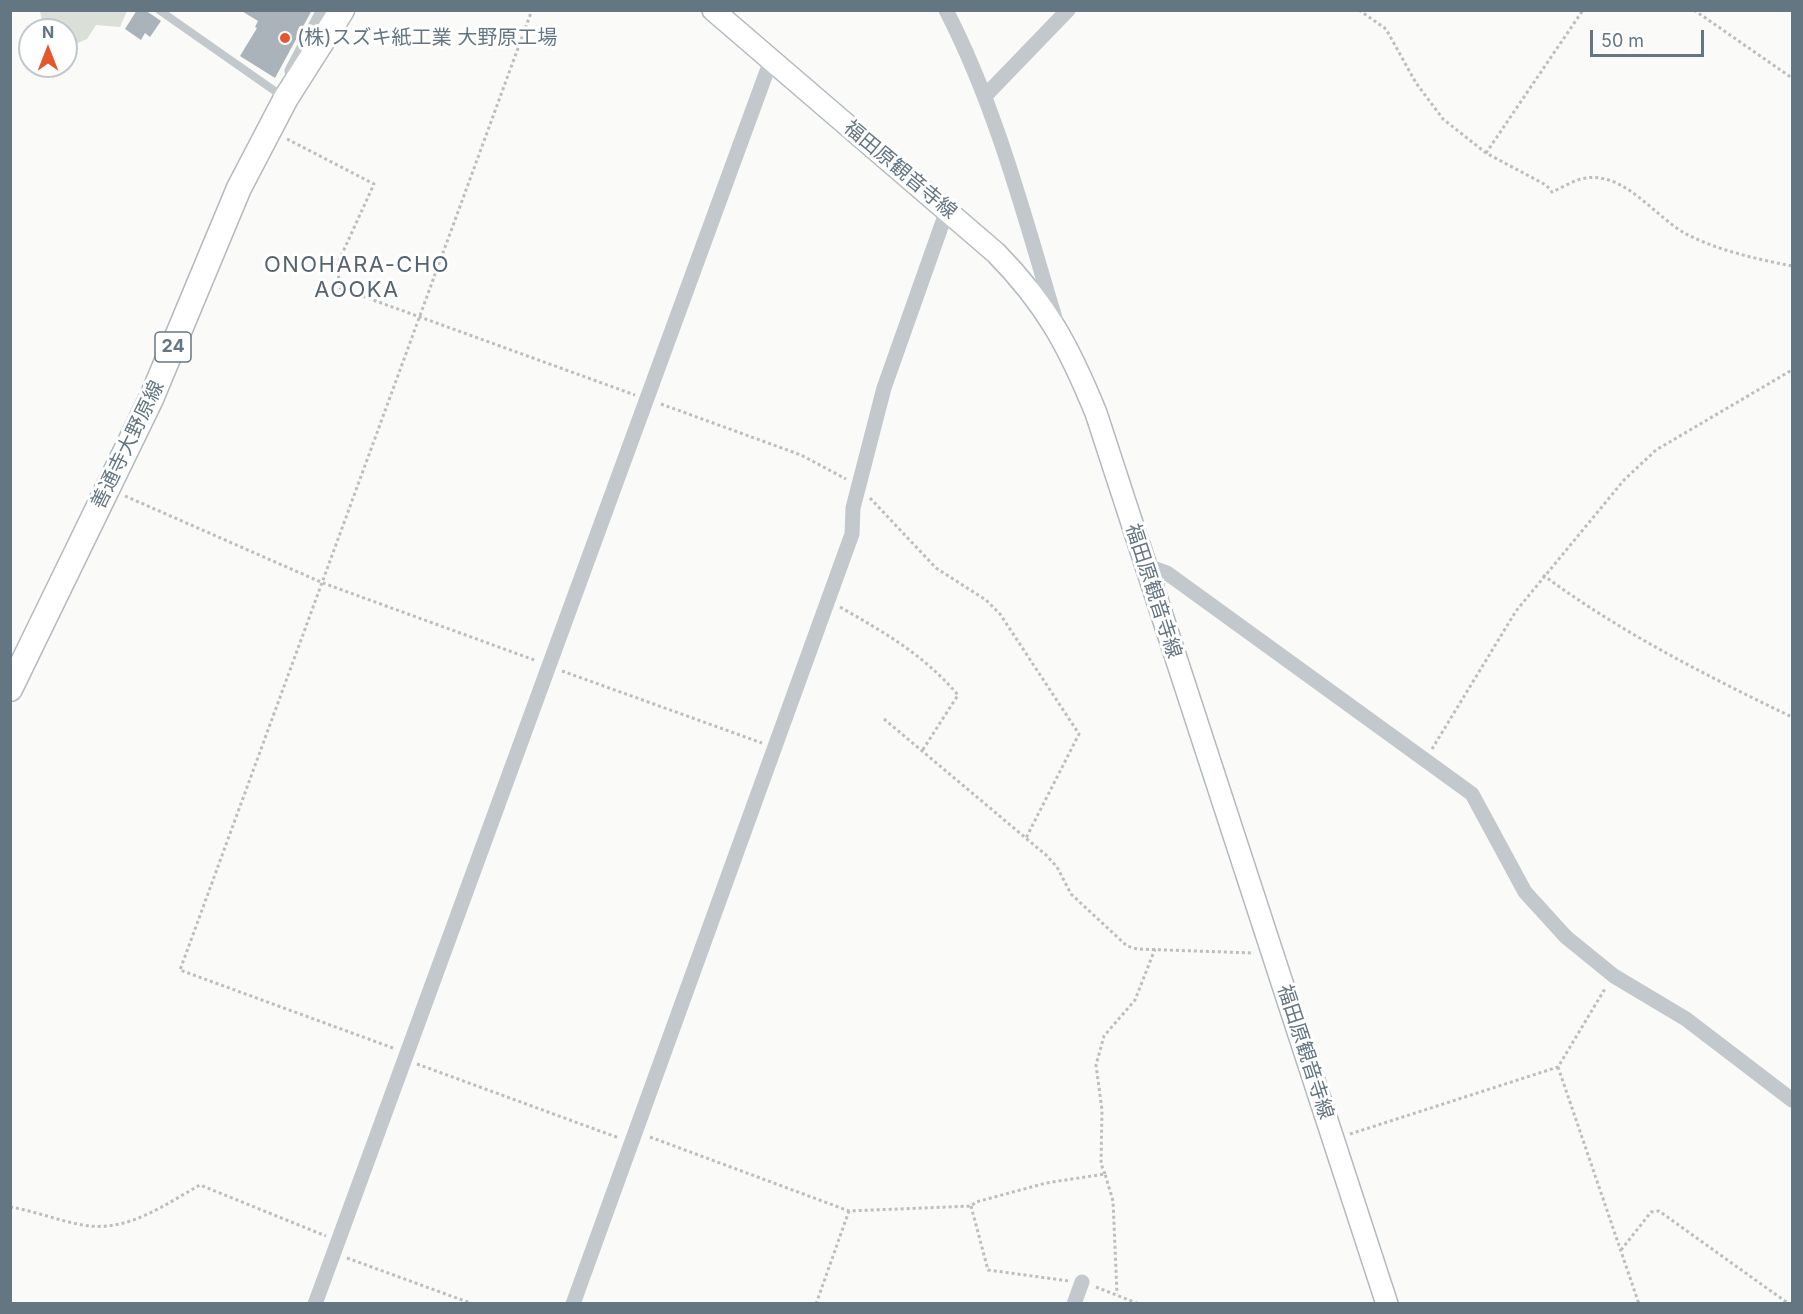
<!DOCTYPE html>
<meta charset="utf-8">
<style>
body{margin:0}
#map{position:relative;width:1803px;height:1314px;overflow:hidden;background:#fafaf8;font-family:Inter,sans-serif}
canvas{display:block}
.frame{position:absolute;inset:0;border:12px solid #657683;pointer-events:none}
.north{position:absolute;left:18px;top:18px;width:60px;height:60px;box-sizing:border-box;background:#fff;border:2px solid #c1c8cd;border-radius:50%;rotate:0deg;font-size:16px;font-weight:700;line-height:24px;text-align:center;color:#657683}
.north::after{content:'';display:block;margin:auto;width:21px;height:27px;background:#e4572e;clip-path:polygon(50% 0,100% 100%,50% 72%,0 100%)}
.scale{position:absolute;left:1590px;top:30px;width:114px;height:27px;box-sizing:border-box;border:3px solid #657683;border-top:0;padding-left:8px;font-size:18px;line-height:21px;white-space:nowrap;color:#657683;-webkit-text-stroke:4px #fff;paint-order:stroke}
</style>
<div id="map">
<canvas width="1803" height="1314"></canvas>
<div class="frame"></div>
<div class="north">N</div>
<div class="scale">50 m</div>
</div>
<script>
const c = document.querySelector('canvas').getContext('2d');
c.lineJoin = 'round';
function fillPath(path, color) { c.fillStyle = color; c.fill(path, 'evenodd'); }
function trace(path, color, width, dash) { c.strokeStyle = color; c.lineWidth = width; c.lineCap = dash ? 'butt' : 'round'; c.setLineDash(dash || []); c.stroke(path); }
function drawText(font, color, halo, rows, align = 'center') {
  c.font = font + ' Inter,"Noto Sans JP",sans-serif'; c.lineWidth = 6; c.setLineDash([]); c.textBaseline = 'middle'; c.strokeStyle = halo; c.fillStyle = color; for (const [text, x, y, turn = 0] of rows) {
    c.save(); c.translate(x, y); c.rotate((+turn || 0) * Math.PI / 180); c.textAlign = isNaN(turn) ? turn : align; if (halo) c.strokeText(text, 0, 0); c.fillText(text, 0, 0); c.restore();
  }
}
fillPath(new Path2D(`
 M40,11V10L127,11L120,27L96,25L87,39L66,48V30H44Z`), '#dadfd7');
fillPath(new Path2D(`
 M137,10H145L161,21L150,37L145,33L141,40L125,29Z
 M240,10H312L275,78L240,56L257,28L255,27L258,21Z`), '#aab3b9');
const secondary = new Path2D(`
 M713,10L996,253C1047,305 1069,347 1096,413L1387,1304`);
const primary = new Path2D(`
 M10,689L151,399L239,188L286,98L342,10`);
trace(secondary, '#b3babf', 24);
trace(primary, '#b5babe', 27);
trace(new Path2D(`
 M1359,10L1386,29L1416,83L1443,119L1486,153L1546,185L1552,192C1561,188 1571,182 1581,179C1623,168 1655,218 1688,235C1720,251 1757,259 1792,266
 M1694,10L1792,78
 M287,139L374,184L337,265L340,288L635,395
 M1486,153L1583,10
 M661,404L801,455L846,479
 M125,496L323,583L537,661
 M870,498L936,568L986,600L1000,614L1079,734L1026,838
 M1543,575C1620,632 1707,676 1792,717
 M840,607C885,633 923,654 958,695L922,751
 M562,671L762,743
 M884,719L1046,855L1057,867L1071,894L1127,946L1137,949L1254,953
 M1432,749L1516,611L1624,480L1656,450L1792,370
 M393,1048L180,970L532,10
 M417,1064L619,1138
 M1558,1067L1639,1304
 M1350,1134L1558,1067L1606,987
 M650,1137L849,1211L971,1206L976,1202L1046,1183L1105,1174L1113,1201L1117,1294
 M1105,1174L1101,1164L1102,1110L1096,1065L1104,1036L1135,1000L1155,949
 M971,1206L988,1270L1069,1281
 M10,1207C35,1211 59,1221 83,1225C127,1233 164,1205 200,1185L326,1236
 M1621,1250L1651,1212L1659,1211L1789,1304
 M347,1258L473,1304
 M1096,1287L1139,1304
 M816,1304L849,1211`), '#bbbfc2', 3, [3, 3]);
trace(new Path2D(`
 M159,10L282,96`), '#c3c8cc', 8);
trace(new Path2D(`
 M946,10C996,107 1024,215 1055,318
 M292,71L324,10
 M985,96L1068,10
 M1145,565L1167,573L1472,794L1525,892L1566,937L1614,976L1686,1019L1792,1100
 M315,1304L771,60
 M573,1304L852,534L853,508L884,388L947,210
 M1074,1304L1082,1282`), '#c3c8cc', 15);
trace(secondary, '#fff', 21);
trace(primary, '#fff', 24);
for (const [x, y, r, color] of [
 [285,38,6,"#e4572e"]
]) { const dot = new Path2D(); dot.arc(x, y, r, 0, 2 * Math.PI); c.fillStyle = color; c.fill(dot); trace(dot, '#fff', 2); }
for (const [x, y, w] of [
 [173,347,36]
]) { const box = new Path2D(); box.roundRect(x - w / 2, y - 15, w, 30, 4.5); c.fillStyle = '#fff'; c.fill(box); trace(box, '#657683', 1.5); }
drawText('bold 18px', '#657683', null, [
 ["24",173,347]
]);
drawText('20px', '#657683', '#fff', [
 ["(株)スズキ紙工業 大野原工場",297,38]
], 'left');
drawText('20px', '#657683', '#fff', [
 ["福田原観音寺線",900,170,40],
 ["善通寺大野原線",128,445,-64],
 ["福田原観音寺線",1153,591,72],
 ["福田原観音寺線",1305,1052,72]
]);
c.letterSpacing = '1.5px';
drawText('22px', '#57646e', '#fff', [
 ["ONOHARA-CHO",357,265],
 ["AOOKA",357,290]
]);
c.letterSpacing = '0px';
</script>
